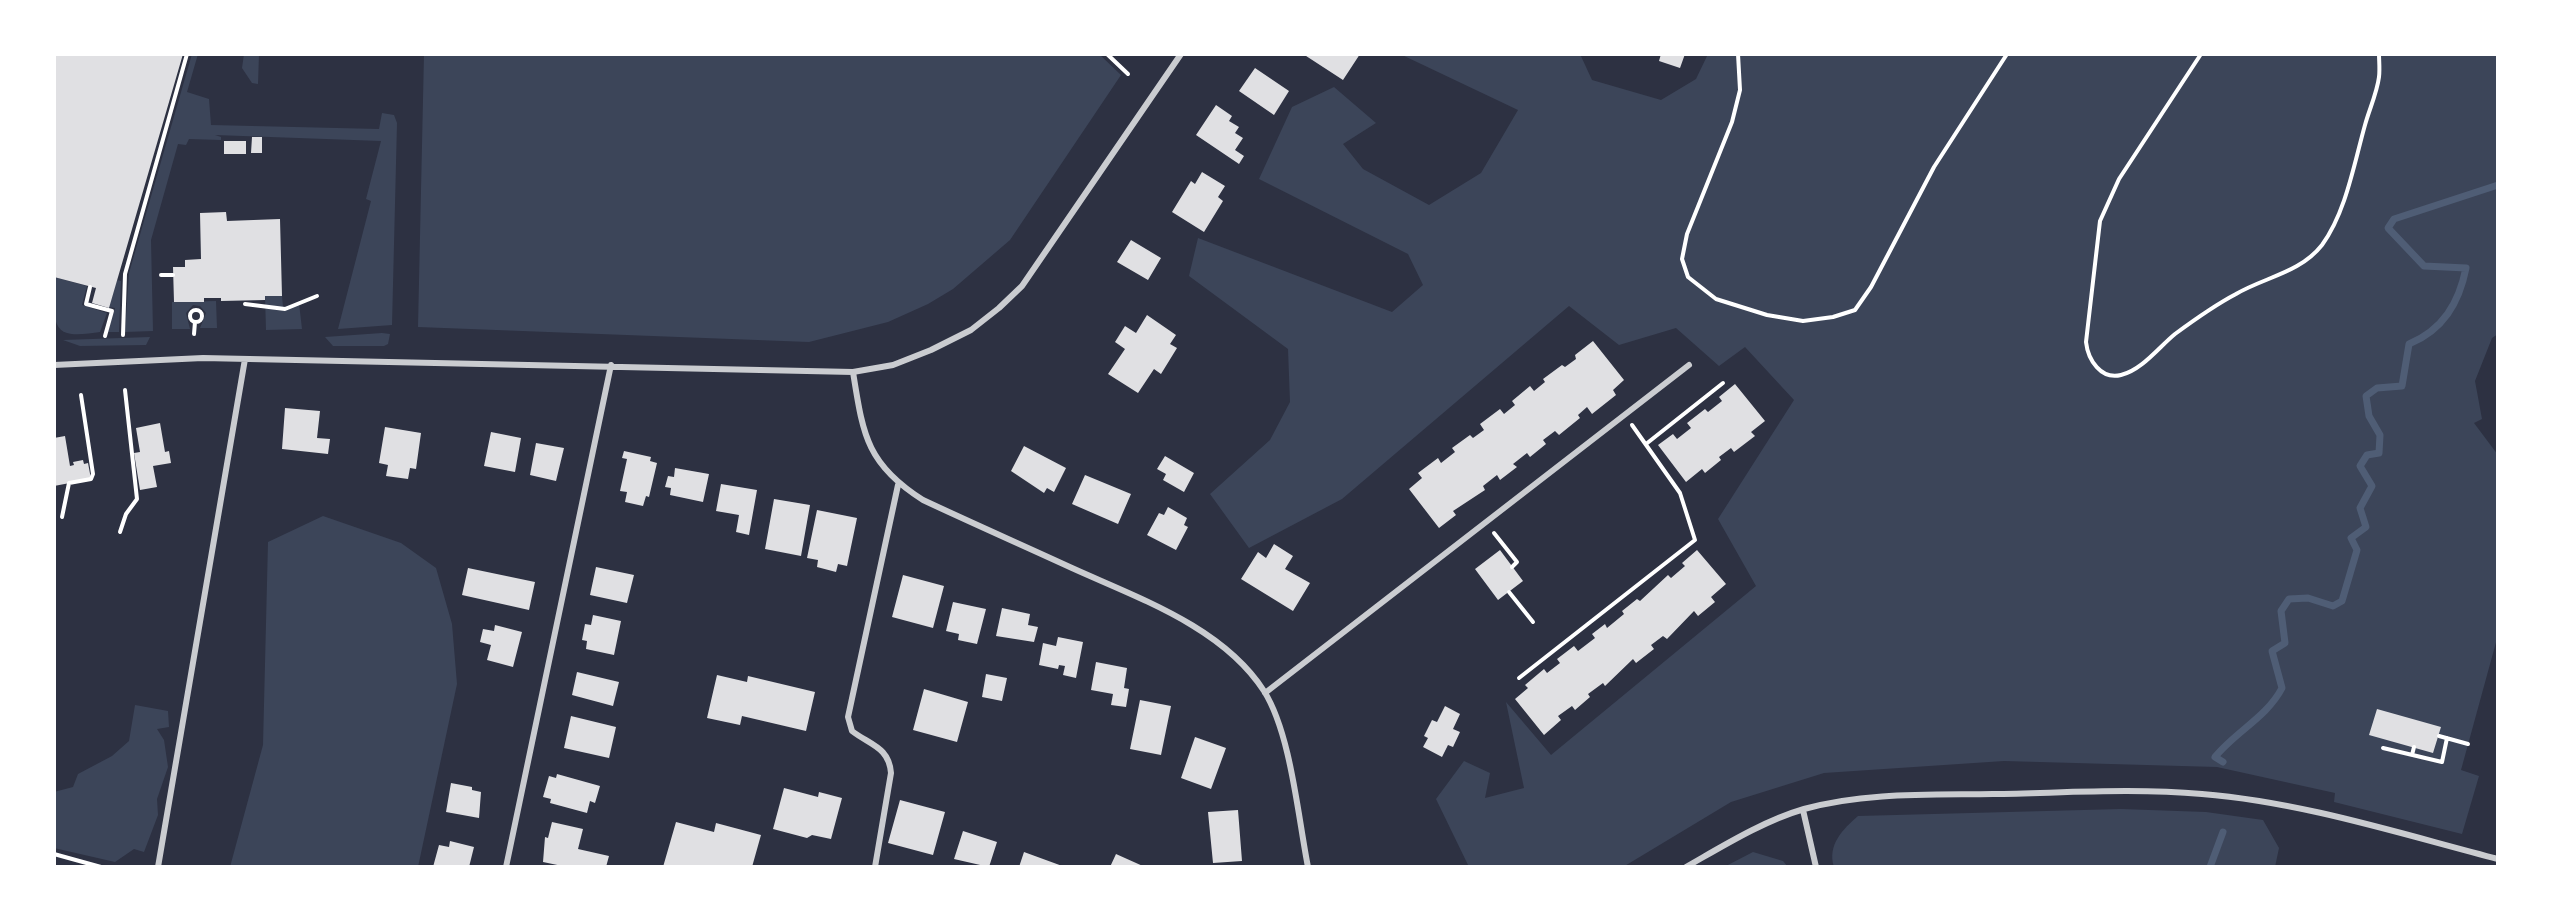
<!DOCTYPE html>
<style>
body{margin:0}
#map{position:relative;width:2552px;height:921px;overflow:hidden;background:#2d3142;font-family:"IBM Plex Serif",serif}
canvas{display:block}
.frame{position:absolute;inset:0;border:56px solid #fff;pointer-events:none}
</style>
<div id="map">
<canvas width="2552" height="921"></canvas>
<div class="frame"></div>
</div>
<script>
const c = document.querySelector('canvas').getContext('2d');
c.lineJoin = 'round';
function fillPath(path, color) { c.fillStyle = color; c.fill(path, 'evenodd'); }
function trace(path, color, width, dash) { c.strokeStyle = color; c.lineWidth = width; c.lineCap = dash ? 'butt' : 'round'; c.setLineDash(dash || []); c.stroke(path); }
fillPath(new Path2D(`
 M192,54H198L187,92L209,99L211,125L379,129L382,113L394,115L397,123L392,325L338,329L371,201L366,199L381,141L215,135L221,137V140L189,139L186,145L178,144L151,240L153,331L125,332L129,273Z
 M244,54H259L258,84L252,83L242,68Z
 M424,54H1099L1121,75L1010,240L953,289L928,304L888,322L809,342L418,327Z
 M1400,54H1580L1592,80L1661,100L1696,79L1708,54H2498V334L2492,338L2475,381L2482,419L2474,423L2498,455V635L2461,770L2479,776L2462,834L2334,802L2335,793L2217,767L2004,761L1824,773L1731,802L1623,867H1469L1436,799L1464,761L1490,773L1485,798L1524,788L1506,702L1551,755L1756,586L1718,519L1794,400L1745,347L1719,366L1676,328L1619,345L1569,306L1342,499L1249,548L1210,494L1270,440L1290,402L1288,349L1189,276L1198,238L1392,312L1423,285L1408,254L1259,179L1292,107L1334,87L1376,123L1343,144L1363,169L1429,205L1481,173L1518,110Z
 M54,277L87,286L82,305L107,313L100,332C90,333 76,336 67,333C48,328 54,291 54,277Z
 M117,280L121,281L119,332H108L115,308L109,307Z
 M265,296H282L283,307L299,303L302,329L266,330Z
 M216,301L217,328H200L206,313L200,306L193,305L186,313L190,329H172V302Z
 M382,333L390,334L388,344L384,346H333L325,337Z
 M150,337L146,345L80,346L63,340Z
 M323,516L401,543L436,568L452,624L457,684L418,867H230L263,745L268,542Z
 M135,705L168,711L169,727L157,729L164,740L168,767L157,799L158,815L144,852L134,849L115,862L54,848V792L73,787L78,774L112,756L129,741Z
 M2121,809L2206,812L2263,820L2279,848L2275,867H1834C1827,845 1843,829 1858,816Z
 M1753,852L1783,861L1788,867H1724Z`), '#3c4559');
trace(new Path2D(`
 M2223,762L2215,757C2235,732 2267,717 2282,688L2272,651L2285,643L2281,611L2289,599L2308,598L2333,606L2342,601L2357,550L2351,538L2366,527L2360,508L2372,486L2360,466L2367,455L2379,453L2380,435L2369,416L2366,396L2377,388L2402,386L2409,344C2443,330 2459,303 2466,268L2424,266L2388,228L2394,219L2498,185
 M2210,867L2223,832`), '#4f5d75', 7);
fillPath(new Path2D(`
 M54,54H183L109,308L92,303L96,288L54,277Z
 M1303,54H1360L1343,80Z
 M1661,54H1685L1680,68L1659,61Z
 M1255,68L1289,91L1274,115L1239,91Z
 M1216,105L1232,116L1229,121L1239,127L1235,133L1243,138L1235,150L1244,156L1239,164L1196,135Z
 M252,137H262V153H251Z
 M224,141H246V154H224Z
 M1202,172L1225,186L1218,197L1223,201L1204,232L1172,212L1191,181L1195,184Z
 M226,212L227,221L280,219L282,296H265V300L221,301V298H204V302H174L173,267H185V260L201,259L200,213Z
 M1131,240L1161,258L1148,280L1117,262Z
 M1147,315L1176,335L1170,344L1177,348L1161,374L1154,369L1138,393L1108,374L1125,349L1115,342L1125,326L1136,333Z
 M1593,341L1624,380L1613,390L1616,395L1592,414L1587,407L1578,415L1580,418L1559,435L1555,431L1543,440L1546,444L1530,457L1527,453L1513,464L1517,467L1500,480L1497,475L1483,486L1485,490L1453,511L1456,515L1439,528L1409,489L1422,478L1418,473L1438,458L1441,463L1455,452L1452,448L1470,435L1473,438L1484,430L1480,424L1500,409L1504,414L1515,405L1512,401L1530,386L1534,391L1545,382L1543,379L1562,365L1565,367L1576,359L1575,355Z
 M1735,384L1765,421L1751,432L1755,436L1734,452L1731,448L1719,457L1721,460L1705,473L1702,469L1686,482L1658,445L1673,434L1677,439L1691,428L1687,423L1705,409L1708,412L1722,401L1719,397Z
 M285,408L320,411L317,438L330,439L328,454L282,449Z
 M160,423L165,452L169,451L171,463L153,466L157,487L140,490L134,453L140,452L136,428Z
 M385,427L421,433L416,469L410,468L408,479L386,476L388,465L379,463Z
 M491,432L521,438L515,472L484,466Z
 M65,436L70,466L74,465L73,462L83,460L84,464L88,463L91,479L54,486V438Z
 M536,443L564,448L556,481L530,475Z
 M1024,446L1066,468L1054,492L1047,488L1044,493L1011,471Z
 M624,451L651,457L650,461L657,463L649,497L646,496L643,506L625,502L627,492L620,491L627,459L622,458Z
 M1165,456L1194,473L1184,492L1163,480L1166,474L1157,469Z
 M675,468L709,474L703,502L670,495L671,488L665,487L668,476L674,477Z
 M1085,475L1131,494L1118,524L1072,504Z
 M721,484L757,490L749,535L736,532L739,515L716,511Z
 M774,499L810,505L801,556L765,549Z
 M1168,507L1187,518L1184,525L1188,527L1176,550L1147,535L1159,513L1164,515Z
 M817,510L857,518L847,566L838,564L836,572L817,567L818,560L807,558Z
 M1274,544L1293,556L1285,569L1310,583L1293,611L1241,579L1258,552L1266,558Z
 M1500,550L1523,581L1498,600L1475,569Z
 M1697,550L1726,584L1711,597L1715,602L1698,616L1694,611L1667,639L1663,636L1651,645L1654,649L1636,663L1633,659L1605,686L1603,683L1588,694L1590,697L1575,710L1572,706L1558,716L1561,720L1544,735L1515,699L1528,688L1525,685L1544,669L1547,673L1560,663L1557,659L1574,646L1578,651L1595,638L1592,634L1605,624L1607,628L1624,614L1622,611L1637,599L1640,601L1668,575L1671,578L1685,566L1682,563Z
 M596,567L634,575L627,603L590,595Z
 M468,568L535,582L529,610L462,595Z
 M903,575L944,586L933,628L892,617Z
 M953,602L986,609L977,644L958,640L959,634L946,631Z
 M1002,608L1030,614L1028,625L1038,627L1034,642L996,636Z
 M593,615L621,621L614,655L586,649L587,641L582,640L585,624L591,625Z
 M495,625L522,632L513,667L487,660L491,645L480,642L483,629L494,631Z
 M1058,637L1083,642L1076,678L1063,675L1065,666L1059,665L1058,669L1039,665L1043,643L1056,646Z
 M1096,662L1127,668L1124,688L1129,689L1126,707L1111,705L1113,694L1091,690Z
 M577,672L619,682L613,706L572,695Z
 M986,674L1007,678L1002,701L982,697Z
 M717,675L747,682L748,676L815,692L806,731L742,716L740,725L707,718Z
 M924,689L968,702L957,742L913,730Z
 M1140,700L1171,706L1161,755L1130,749Z
 M1445,706L1460,714L1453,729L1460,732L1453,747L1448,745L1442,757L1423,747L1428,738L1424,736L1432,720L1437,722Z
 M2377,709L2441,727L2433,753L2369,735Z
 M571,716L616,727L609,758L564,748Z
 M1195,737L1226,748L1211,789L1181,778Z
 M557,774L600,786L595,803L590,801L587,813L550,803L551,799L543,797L549,776L556,778Z
 M451,783L472,787V790L481,792L479,818L446,812Z
 M784,788L818,797L819,792L842,798L831,839L812,835L807,838L773,829Z
 M900,800L945,812L933,855L888,843Z
 M1238,810L1242,861L1213,863L1208,812Z
 M552,822L583,829L578,849L609,856L606,867H567L543,862L545,837L548,838Z
 M676,822L714,832L716,823L761,835L752,867H663Z
 M963,831L997,842L989,867L954,859Z
 M450,841L474,847L469,867H433L439,845L449,847Z
 M1024,852L1065,867H1019Z
 M1116,854L1145,867H1110Z`), '#e0e0e3');
trace(new Path2D(`
 M1107,54L1128,74
 M1738,54L1740,90L1732,122L1687,234L1682,259L1688,277L1716,299L1767,315L1803,321L1833,317L1855,310L1871,287L1934,167L2007,54
 M2201,54L2119,179L2100,221L2086,342C2088,360 2101,380 2121,375C2142,370 2159,347 2175,334C2194,320 2215,305 2236,294C2265,277 2300,273 2322,245C2346,212 2354,164 2365,125C2369,110 2377,93 2379,77C2380,69 2379,61 2379,54
 M161,275H173
 M90,287L86,304L112,311L105,336
 M245,304L285,309L317,296
 M190 316a6 6 0 1 1 12 0a6 6 0 1 1-12 0Z
 M194,334L195,322
 M123,335L125,274L187,54
 M1646,444L1723,383
 M62,517L69,483L91,479L93,474L81,395
 M120,532L126,514L137,499L125,390
 M1494,533L1517,562L1512,567
 M1509,592L1533,622
 M1519,678L1695,540L1680,493L1632,425
 M2439,736L2468,744
 M2383,748L2442,762L2447,738
 M2412,755L2414,747
 M54,854L101,867`), '#fff', 4);
trace(new Path2D(`
 M54,365L203,358L853,372L893,365L931,350L971,330L999,308L1022,286L1181,54
 M853,372C863,434 866,464 923,500C972,523 1022,545 1072,568C1138,598 1223,627 1264,691C1291,734 1298,817 1308,867
 M1265,693L1689,365
 M1803,810L1816,867
 M158,867L245,359
 M506,867L611,365
 M875,867L891,773C889,747 870,745 852,731L848,717L898,485
 M1686,867C1723,846 1763,821 1804,809C1865,792 1931,795 1993,794C2063,793 2133,788 2202,794C2302,802 2401,834 2498,859`), '#caccd0', 6);
</script>
